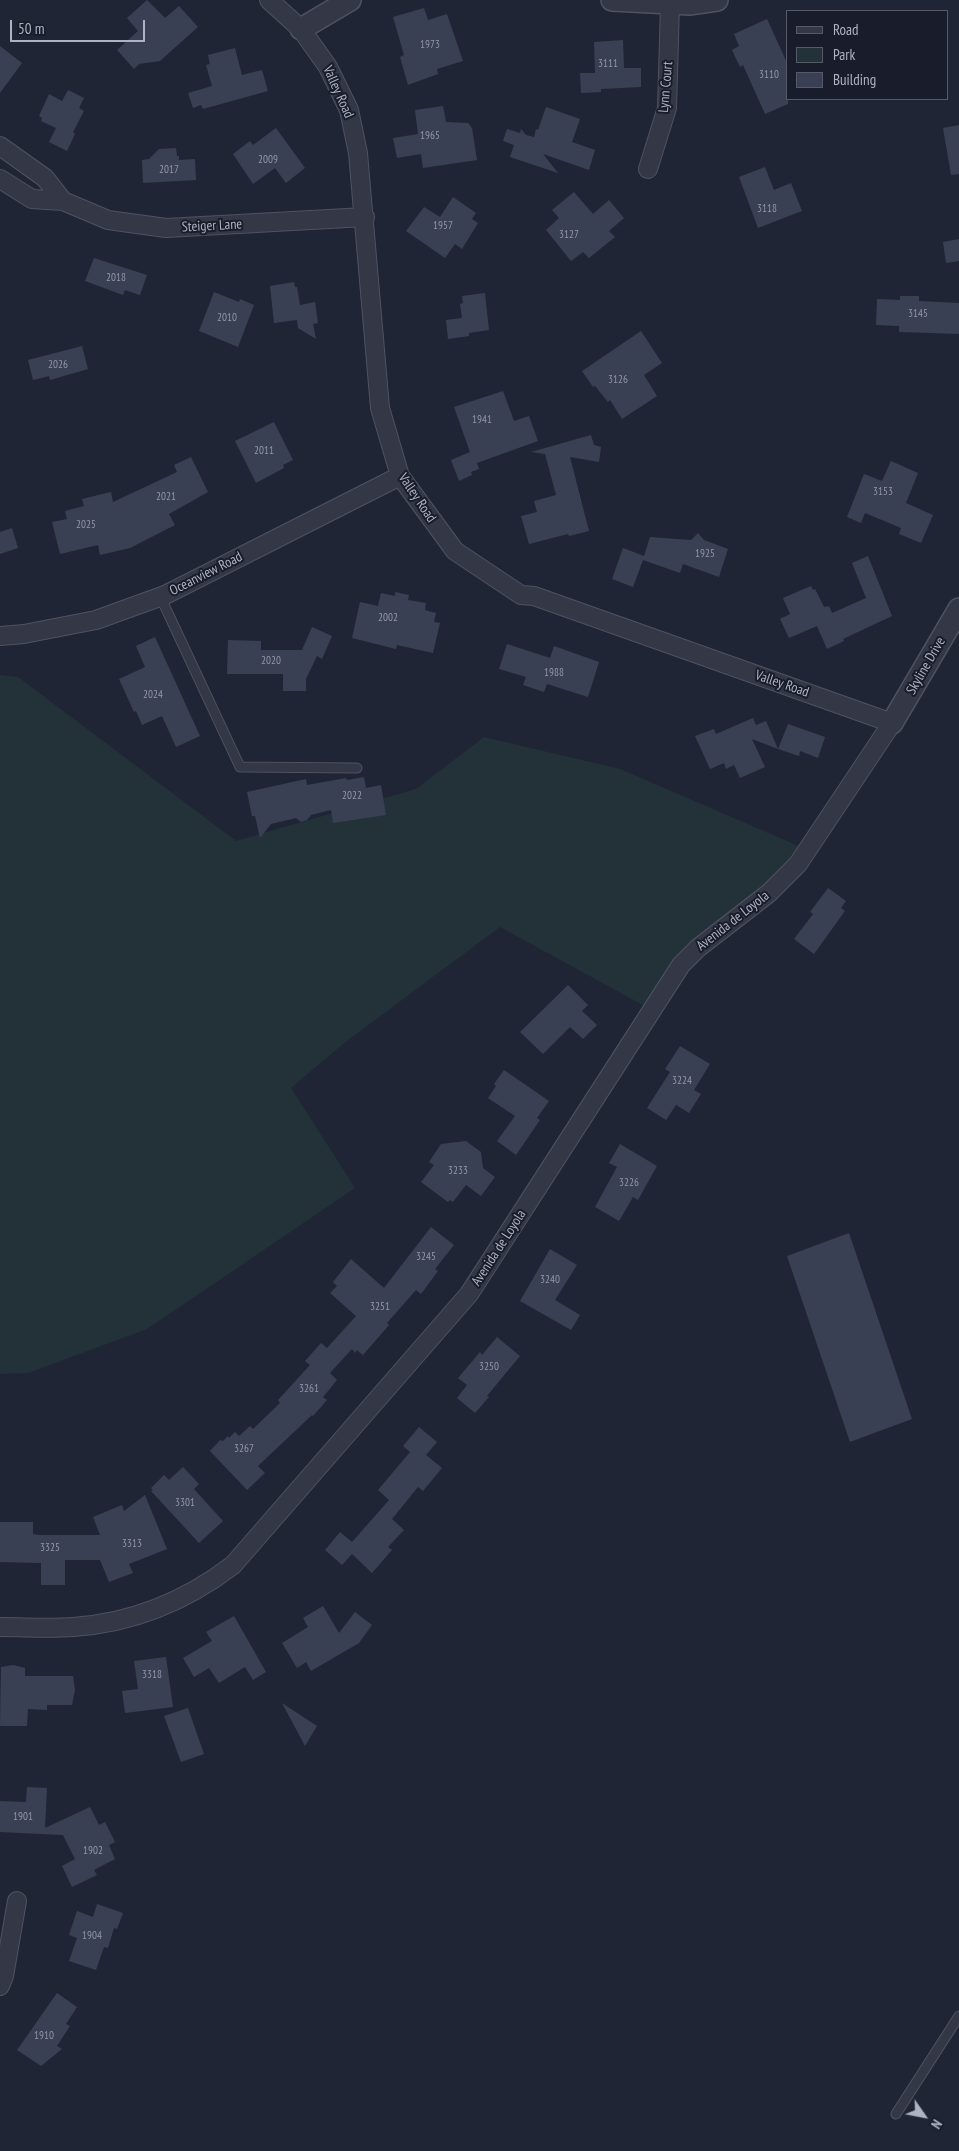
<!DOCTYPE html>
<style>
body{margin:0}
#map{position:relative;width:959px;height:2151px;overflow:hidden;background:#202536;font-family:"PT Sans Narrow",sans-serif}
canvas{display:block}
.legend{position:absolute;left:786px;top:10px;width:162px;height:90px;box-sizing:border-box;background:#191d2b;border:1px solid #555968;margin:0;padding:6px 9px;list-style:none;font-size:15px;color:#aeb2c3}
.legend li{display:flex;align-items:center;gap:10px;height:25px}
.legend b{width:25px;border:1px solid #555968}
.north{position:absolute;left:899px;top:2091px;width:50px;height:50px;-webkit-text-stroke:4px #191d2b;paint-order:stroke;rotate:123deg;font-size:14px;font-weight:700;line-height:20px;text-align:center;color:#aeb2c3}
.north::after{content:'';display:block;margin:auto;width:18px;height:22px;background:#aeb2c3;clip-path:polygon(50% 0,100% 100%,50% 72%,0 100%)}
.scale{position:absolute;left:10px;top:20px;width:135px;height:22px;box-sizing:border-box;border:2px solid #aeb2c3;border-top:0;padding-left:6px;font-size:15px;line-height:18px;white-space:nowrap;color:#aeb2c3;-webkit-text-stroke:4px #191d2b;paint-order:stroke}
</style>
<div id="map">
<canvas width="959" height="2151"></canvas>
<ul class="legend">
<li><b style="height:6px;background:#343846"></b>Road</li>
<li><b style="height:14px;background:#233238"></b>Park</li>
<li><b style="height:14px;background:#3a4054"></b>Building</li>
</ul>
<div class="north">N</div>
<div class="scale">50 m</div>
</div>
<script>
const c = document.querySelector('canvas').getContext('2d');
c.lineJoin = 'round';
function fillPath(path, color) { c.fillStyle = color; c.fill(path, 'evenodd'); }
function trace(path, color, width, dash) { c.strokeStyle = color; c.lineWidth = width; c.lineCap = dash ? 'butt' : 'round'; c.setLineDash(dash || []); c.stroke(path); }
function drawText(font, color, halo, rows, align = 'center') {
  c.font = font + ' "PT Sans Narrow",sans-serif'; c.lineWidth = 4; c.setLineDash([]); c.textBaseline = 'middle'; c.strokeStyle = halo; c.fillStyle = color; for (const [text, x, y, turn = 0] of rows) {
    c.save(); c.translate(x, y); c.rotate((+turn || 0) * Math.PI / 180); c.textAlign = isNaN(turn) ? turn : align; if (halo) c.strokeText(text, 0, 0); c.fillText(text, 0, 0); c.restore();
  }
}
fillPath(new Path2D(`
 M0,675L18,677L236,841L416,789L484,737L620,769L817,854L698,948L652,1010L500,927L344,1043L291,1088L355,1188L147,1329L28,1373L0,1374Z`), '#233238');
fillPath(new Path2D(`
 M147,0L165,18L179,6L198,27L160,61L139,64L134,69L117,50L138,31L127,18Z
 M424,8L428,20L447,14L463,61L437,69L438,74L408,85L400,57L404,55L393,17Z
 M767,19L788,65V104L765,114L743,65L740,67L732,50L739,46L734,34Z
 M623,40L624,68H641V87L601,89V92L581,93L580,73H595L594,42Z
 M0,46L22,63L0,93Z
 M235,48L242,75L262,70L268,91L203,109L201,105L193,108L188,93L212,86L206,65L210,64L208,55Z
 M68,90L84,98L79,108L84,111L73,132L75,134L67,151L49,142L56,128L41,121L42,118L39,116L49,94L62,101Z
 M443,106L446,122L468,123L472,128L477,160L423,168L421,154L397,158L393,138L418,134L415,110Z
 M546,107L580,119L572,142L595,150L589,170L543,154L558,173L510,157L514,145L503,141L507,129L520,133L521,129L526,135L534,137L536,129L538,130Z
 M959,125V174L951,175L943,128Z
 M276,128L305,168L286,183L275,168L253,184L233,154L250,141L253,145Z
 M176,148L177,156H179V160L195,159L196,180L143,183L142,160L149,159L159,149Z
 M765,167L774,190L791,183L802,211L758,228L739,177Z
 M574,192L593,214L609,200L624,218L609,231L615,237L589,258L583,252L571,261L546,230L559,218L552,210Z
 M453,197L476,213L472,219L478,223L462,249L455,244L445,258L406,231L424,207L440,217Z
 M959,239V261L946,263L943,242Z
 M94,258L147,275L140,295L125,290L123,295L85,281Z
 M294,282L295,287H297L300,305L315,302L318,323L313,324L316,339L298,328L297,320L274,323L270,286Z
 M214,292L239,302L240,299L254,305L238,347L199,331Z
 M485,293L489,330L469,333V336L448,339L446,320L462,318L460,304L463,303L462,296Z
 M900,296H919V301L959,303V334L899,332V326L876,325L877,299L900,300Z
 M641,331L662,363L644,375L657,396L622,419L610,400L608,402L595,386L593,387L582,371Z
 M82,346L88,369L50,380L49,376L33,380L28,360Z
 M503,391L514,421L529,416L538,441L477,463L479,469L471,472L472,475L459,481L451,460L470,452L454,407Z
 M274,422L293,460L283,465L284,468L256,483L235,441Z
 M591,435L594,445L601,447L599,462L570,457L589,531L569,536L568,534L529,544L521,516L537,512L534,501L556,495L545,454L531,452Z
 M191,457L208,492L169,514L175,525L130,548L100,555L98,545L60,554L52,522L67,519L65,511L84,506L82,499L111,492L113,502L177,472L174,465Z
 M891,461L918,473L906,503L933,515L921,543L899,534L901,528L865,513L861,523L847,517L864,474L882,481Z
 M12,528L18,548L0,554V532Z
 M698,533L704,540L728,549L719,577L683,564L680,573L643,560L633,587L612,579L623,548L644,556L650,537L691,540Z
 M868,556L892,616L843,639L844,641L827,649L817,626L789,638L780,619L790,614L783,598L811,586L813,590L815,589L824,607L829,606L832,613L866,598L852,563Z
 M395,592L409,595L408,600L426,603L425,610L436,613L434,622L440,623L433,653L397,645L396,649L352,638L360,602L378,606L381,593L395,596Z
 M312,627L332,636L322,659L317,656L306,679V691H283V674H227L228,640L261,641V650H302Z
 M155,637L200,736L176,747L162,716L142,725L136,711L134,712L119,679L145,667L136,646Z
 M507,644L550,658L554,646L599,662L588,697L547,684L544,692L523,685L526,677L499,669Z
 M753,718L756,725L766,721L778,749L752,739L765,767L740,778L734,765L726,769L724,763L710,769L695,736L714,729L716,734Z
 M788,724L825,737L818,758L800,751L799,756L778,749Z
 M364,777L366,788L381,785L386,815L333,823L331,810L311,815L307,820L301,822L296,818L271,824L260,838L255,816H252L247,792L306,779L307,785L346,778L347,780Z
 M828,888L846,901L841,908L845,911L814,954L794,939L813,914L810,912Z
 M568,985L588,1005L582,1011L597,1025L583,1039L570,1027L543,1054L520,1032Z
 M680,1046L710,1064L694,1090L701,1094L689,1113L676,1105L666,1120L647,1108L670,1072L665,1069Z
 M504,1070L549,1101L537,1118L540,1120L516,1155L497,1141L515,1116L488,1098L496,1086L494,1084Z
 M466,1141L481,1152L483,1168L495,1177L481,1196L466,1185L453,1202L450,1200L448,1202L421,1182L434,1165L429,1162L441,1144Z
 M620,1144L657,1166L638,1200L633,1197L619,1221L595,1207L617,1167L609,1163Z
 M431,1227L454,1245L435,1269L438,1271L421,1294L416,1290L387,1323L389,1325L363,1355L357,1350L355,1353L352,1349L330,1373L337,1380L323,1397L327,1400L313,1416L312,1415L258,1466L265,1473L247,1490L210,1451L220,1440L223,1441L228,1436L229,1438L235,1432L239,1436L250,1426L253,1429L280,1403L278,1400L310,1365L305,1361L321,1343L327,1348L356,1316L330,1293L337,1286L333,1282L351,1259L384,1288Z
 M849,1233L912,1419L850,1442L787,1256Z
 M550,1249L577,1265L555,1300L580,1315L571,1330L520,1301Z
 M497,1337L520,1356L487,1396L489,1397L475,1413L457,1398L467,1385L458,1378L480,1352L482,1355Z
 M419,1427L437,1442L426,1455L442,1468L423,1491L418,1487L392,1519L404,1530L388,1547L392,1550L372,1573L352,1554L342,1565L325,1550L340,1532L352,1542L389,1500L378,1490L410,1452L403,1446Z
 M183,1467L199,1484L194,1489L223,1521L199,1543L151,1491L153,1490L151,1488L164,1475L169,1480Z
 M145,1495L167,1549L129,1564L133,1573L109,1582L100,1560H65V1585H41V1563L0,1562V1522H33V1534L39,1535H100L93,1517L122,1505L124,1511Z
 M323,1606L339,1633L355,1612L372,1625L359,1643L311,1671L306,1662L297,1668L282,1643L308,1627L303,1618Z
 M234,1616L266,1672L253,1680L245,1667L219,1683L209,1668L194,1677L183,1658L212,1641L206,1632Z
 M166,1657L173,1707L125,1713L122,1691L138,1689L134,1661Z
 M13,1665L25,1668V1676H73L75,1690L72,1705H47V1710L28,1709L27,1726H0L1,1667Z
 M282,1703L317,1726L305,1746Z
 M188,1708L204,1754L181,1762L164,1716Z
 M27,1787L47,1788L45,1828L90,1807L99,1825L105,1822L115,1842L109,1845L115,1859L94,1870L97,1875L72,1887L62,1866L75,1859L63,1835L0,1832V1801L26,1802Z
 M97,1904L123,1913L117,1929L114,1928L108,1948L104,1947L96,1970L69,1961L77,1938L69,1935L77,1911L93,1917Z
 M57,1993L77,2007L66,2024L70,2026L57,2046L62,2049L41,2066L17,2050Z`), '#3a4054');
const service = new Path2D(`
 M160,596L240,767L357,768
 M896,2114L959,2016`);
const minor = new Path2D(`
 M0,146L45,178L63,201
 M648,169L667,108L670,4
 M0,179L32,199L63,201L108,220L166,228L365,217
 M0,636L24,634L96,620L165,595L400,476
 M0,1627C24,1627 49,1629 73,1627C132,1623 186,1601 233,1565L469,1294L681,965L698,948L769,893L798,864L892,723L534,596L521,595L455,551L400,476L380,408L358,153L349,110L328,67L301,29L269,0
 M0,1986L4,1976L17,1901`);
const tertiary = new Path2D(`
 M612,0L689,4L717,0
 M301,29L350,0
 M892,723L959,609`);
trace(service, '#4e5261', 11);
trace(minor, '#4e5261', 20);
trace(tertiary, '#4e5261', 24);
trace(service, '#343846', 9);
trace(minor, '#343846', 18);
trace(tertiary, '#343846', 21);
drawText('11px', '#9196a7', null, [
 ["1973",430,45],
 ["3111",608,64],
 ["3110",769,75],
 ["1965",430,136],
 ["2009",268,160],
 ["2017",169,170],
 ["3118",767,209],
 ["1957",443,226],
 ["3127",569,235],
 ["2018",116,278],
 ["3145",918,314],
 ["2010",227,318],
 ["2026",58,365],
 ["3126",618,380],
 ["1941",482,420],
 ["2011",264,451],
 ["3153",883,492],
 ["2021",166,497],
 ["2025",86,525],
 ["1925",705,554],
 ["2002",388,618],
 ["2020",271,661],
 ["1988",554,673],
 ["2024",153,695],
 ["2022",352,796],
 ["3224",682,1081],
 ["3233",458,1171],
 ["3226",629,1183],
 ["3245",426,1257],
 ["3240",550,1280],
 ["3251",380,1307],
 ["3250",489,1367],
 ["3261",309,1389],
 ["3267",244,1449],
 ["3301",185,1503],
 ["3313",132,1544],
 ["3325",50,1548],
 ["3318",152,1675],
 ["1901",23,1817],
 ["1902",93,1851],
 ["1904",92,1936],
 ["1910",44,2036]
]);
drawText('14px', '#aeb2c3', '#191d2b', [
 ["Lynn Court",666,87,-85],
 ["Valley Road",338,92,66],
 ["Steiger Lane",212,226,-3],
 ["Valley Road",417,498,56],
 ["Oceanview Road",206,574,-27],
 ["Skyline Drive",926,666,-60],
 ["Valley Road",782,684,19],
 ["Avenida de Loyola",733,921,-38],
 ["Avenida de Loyola",499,1248,-57]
]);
</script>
